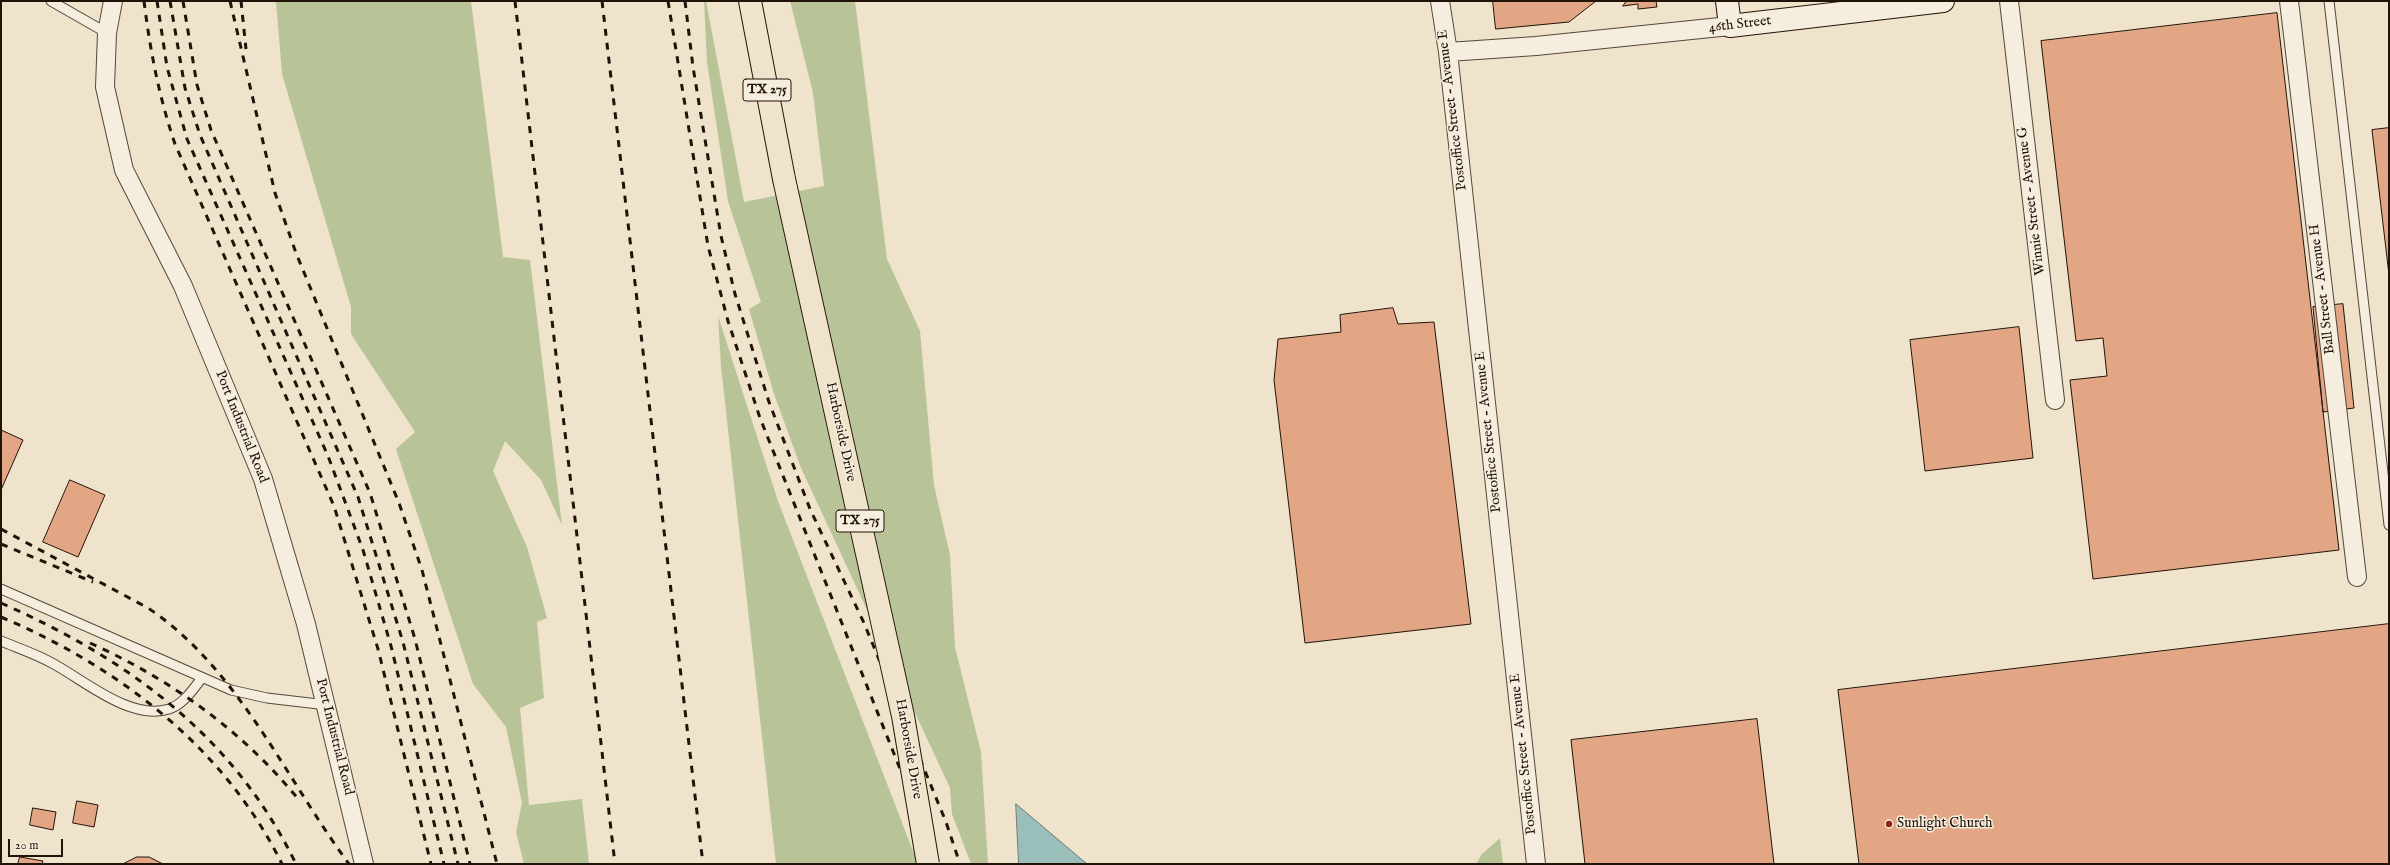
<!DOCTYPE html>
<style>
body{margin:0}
#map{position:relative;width:2390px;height:865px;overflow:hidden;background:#efe3cb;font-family:"IM FELL English",serif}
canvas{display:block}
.frame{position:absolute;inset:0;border:2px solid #221309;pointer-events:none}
.scale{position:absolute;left:8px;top:839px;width:55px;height:18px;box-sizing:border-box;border:2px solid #221309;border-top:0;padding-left:5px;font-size:12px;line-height:14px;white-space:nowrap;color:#221309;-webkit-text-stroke:3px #f5eddd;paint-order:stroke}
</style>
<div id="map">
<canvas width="2390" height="865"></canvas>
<div class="frame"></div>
<div class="scale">20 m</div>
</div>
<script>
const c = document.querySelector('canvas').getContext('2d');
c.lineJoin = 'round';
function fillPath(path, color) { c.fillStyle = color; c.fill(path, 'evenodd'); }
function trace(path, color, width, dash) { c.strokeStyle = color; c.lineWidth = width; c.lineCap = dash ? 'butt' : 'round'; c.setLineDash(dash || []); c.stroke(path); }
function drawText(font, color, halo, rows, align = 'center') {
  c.font = font + ' "IM FELL English",serif'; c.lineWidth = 3; c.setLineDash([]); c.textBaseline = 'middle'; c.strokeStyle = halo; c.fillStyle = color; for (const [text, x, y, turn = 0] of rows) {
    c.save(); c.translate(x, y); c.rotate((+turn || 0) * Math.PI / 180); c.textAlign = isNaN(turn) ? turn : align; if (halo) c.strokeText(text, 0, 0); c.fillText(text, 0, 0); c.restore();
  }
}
fillPath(new Path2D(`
 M276,1H471L503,257L530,260L562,525L541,480L505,441L493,471L527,547L547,618L537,622L544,698L520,708L529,805L582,799L589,864H524L516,832L522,803L506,727L473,684L396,449L415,432L351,334V307L282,74Z
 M704,1H706L744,202L824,186L813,93L790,1H855L887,259L920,331L934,485L950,555L955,647L981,752L988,864H971L952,814L950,788L801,468L774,394L749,309L761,302L728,201L707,62Z
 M718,316L778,501L918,864H776L721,366Z
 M1500,838L1503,864H1476L1482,854Z`), '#b8c498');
const water = new Path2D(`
 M1016,804L1087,864H1019Z`);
fillPath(water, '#9abeba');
trace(water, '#6a7a73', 1);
const building = new Path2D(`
 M1493,1H1596L1569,22L1496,29Z
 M1627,1H1656L1657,7L1638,9V4L1623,6Z
 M2277,13L2339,550L2093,579L2070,380L2107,376L2103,338L2076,341L2041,41Z
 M2389,128V275L2372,130Z
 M2343,304L2354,408L2323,412L2313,307Z
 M1393,308L1398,324L1434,322L1471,624L1305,643L1274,380L1278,339L1341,332L1340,315Z
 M2019,327L2033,458L1925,471L1910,340Z
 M1,430L23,440L1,490Z
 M70,480L105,495L78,557L43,542Z
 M2389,624V864H1859L1838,690Z
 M1757,719L1774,864H1585L1571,740Z
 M77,801L98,805L94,827L73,823Z
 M33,808L56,812L53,830L30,825Z
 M20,857L43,861L42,864H18Z
 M137,857H149L163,864H123Z`);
fillPath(building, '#e2a685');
trace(building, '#221309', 1);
const lane = new Path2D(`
 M51,1L107,33
 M2329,1L2389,525
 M1,589L231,690L267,698L327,705
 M1,641C18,648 36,654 52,663C84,680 130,721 169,709C184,704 193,689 202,678`);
const street = new Path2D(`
 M113,1L107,33L105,87L124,170L183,286L263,479L306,624L364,864
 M1440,1L1448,52L1536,864
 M2009,1L2055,400
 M2289,1L2357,577
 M1448,52L1536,46L1730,26`);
const secondary = new Path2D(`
 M1727,1L1730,26L1943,1`);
const primary = new Path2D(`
 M750,1L784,179`);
trace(lane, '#55473a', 11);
trace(street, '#55473a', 20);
trace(secondary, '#221309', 24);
trace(primary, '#221309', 24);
trace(lane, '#f5eddd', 9);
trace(street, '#f5eddd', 18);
trace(secondary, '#f5eddd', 22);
trace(primary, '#efe3cb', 22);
trace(new Path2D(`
 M144,1C150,50 159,97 175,144L334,506L378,649L431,864
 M157,1L167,67L187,139L328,456L363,550L391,646L444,864
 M170,1L185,88L200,135L358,497L403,642L458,864
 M183,1L197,85L211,130L370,493L415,639L470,864
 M230,1L275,193L296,253L399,503L422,570L497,864
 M241,1L246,49
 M515,1L615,864
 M602,1L703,864
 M668,1L708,246L728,321L760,418L938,864
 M685,1L693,67L721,236L735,294L769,402L810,509L864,623L946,822L960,864
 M1,529L148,608C238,668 286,779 349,864
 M1,544L93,582
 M1,603C128,659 234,736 296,864
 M1,617C119,667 225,748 282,864
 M90,643C170,679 243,731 299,800`), '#221309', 3, [7, 7]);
const primaryBridge = new Path2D(`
 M784,179L903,716L928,864`);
trace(primaryBridge, '#221309', 24, []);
trace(primaryBridge, '#efe3cb', 22);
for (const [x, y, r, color] of [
 [1889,824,4,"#8f2418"]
]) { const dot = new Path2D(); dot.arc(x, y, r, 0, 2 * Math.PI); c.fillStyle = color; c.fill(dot); trace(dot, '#f5eddd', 1.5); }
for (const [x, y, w] of [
 [767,90,48],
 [860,521,48]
]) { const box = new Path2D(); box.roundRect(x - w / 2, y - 11, w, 22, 3); c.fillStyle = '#f5eddd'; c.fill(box); trace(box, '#221309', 1); }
drawText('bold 13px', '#221309', null, [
 ["TX 275",767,90],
 ["TX 275",860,521]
]);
drawText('14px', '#221309', '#f5eddd', [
 ["46th Street",1740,25,-7],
 ["Postoffice Street - Avenue E",1453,110,-97],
 ["Winnie Street - Avenue G",2032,201,-97],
 ["Ball Street - Avenue H",2323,289,-97],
 ["Port Industrial Road",241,427,68],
 ["Harborside Drive",840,432,78],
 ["Postoffice Street - Avenue E",1489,432,-96],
 ["Port Industrial Road",334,737,76],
 ["Harborside Drive",908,749,80],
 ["Postoffice Street - Avenue E",1524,754,-96]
]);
drawText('14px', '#221309', '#f5eddd', [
 ["Sunlight Church",1897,824]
], 'left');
</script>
